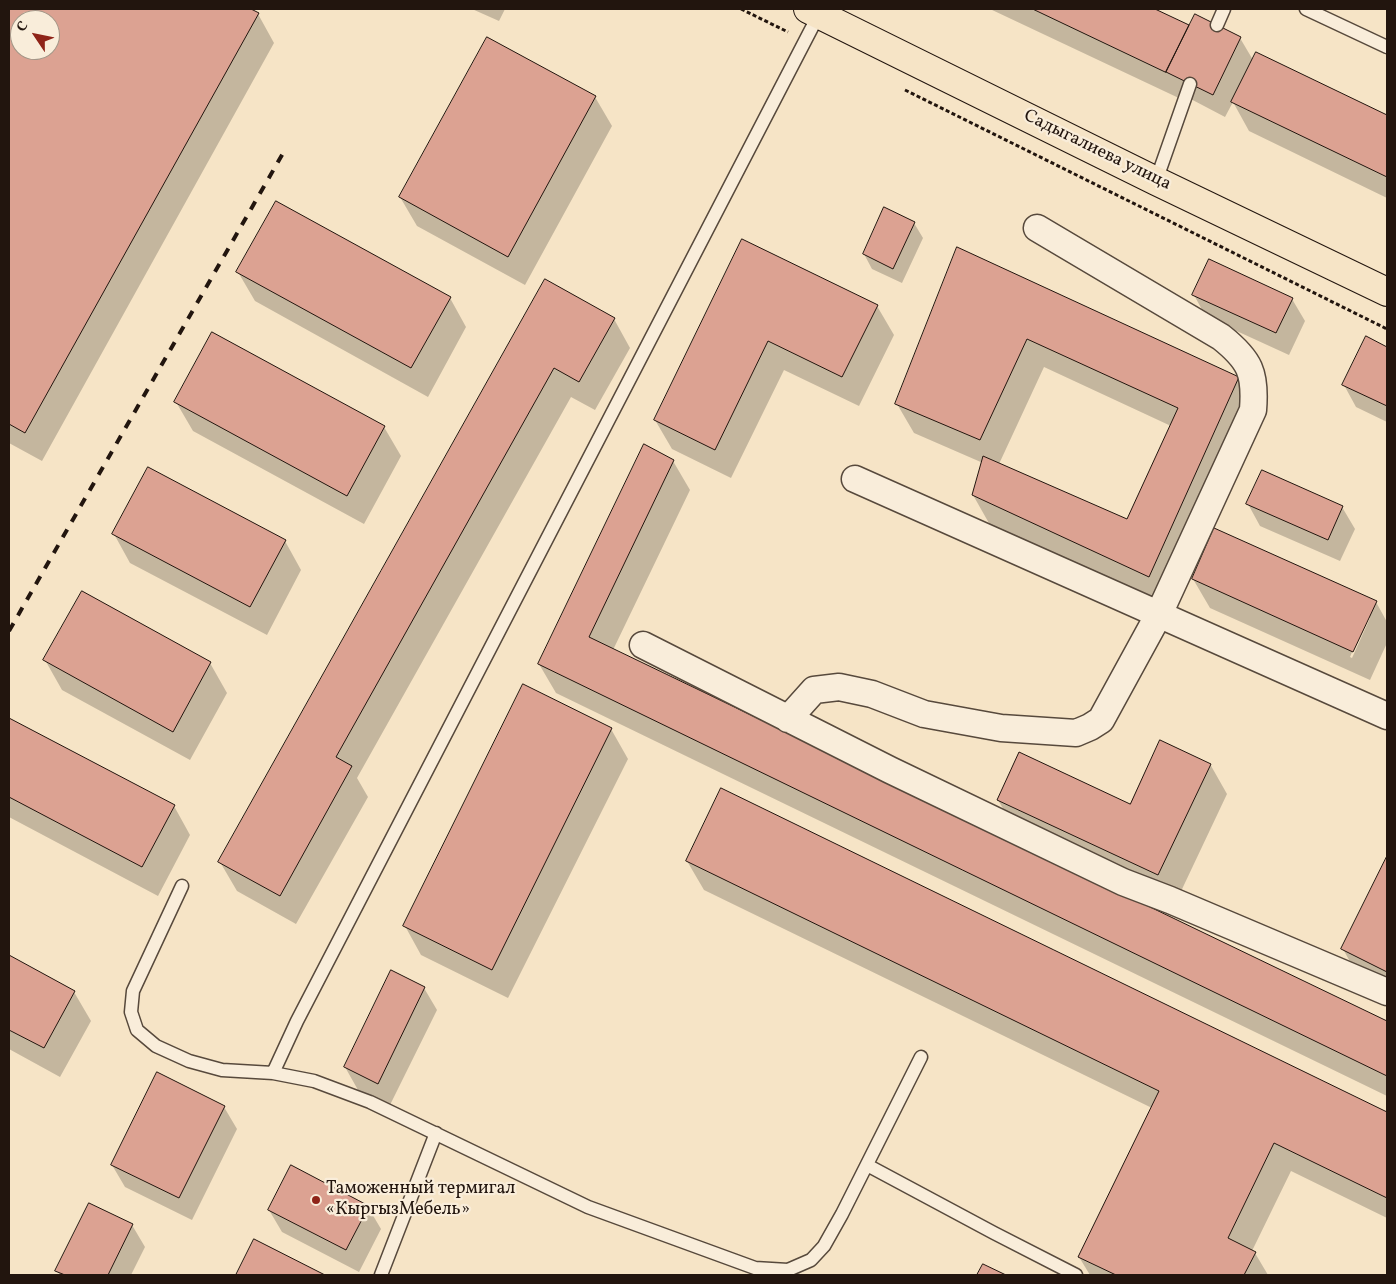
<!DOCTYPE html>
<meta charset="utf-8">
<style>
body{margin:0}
#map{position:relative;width:1396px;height:1284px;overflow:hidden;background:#f6e4c6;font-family:Vollkorn,serif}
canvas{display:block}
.frame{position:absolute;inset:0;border:10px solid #22150e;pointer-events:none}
.north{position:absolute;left:10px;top:10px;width:50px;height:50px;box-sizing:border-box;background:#f9edda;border:1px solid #a39788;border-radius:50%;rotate:304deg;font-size:14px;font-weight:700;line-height:20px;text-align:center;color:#22150e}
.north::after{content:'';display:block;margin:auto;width:18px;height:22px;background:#8f2418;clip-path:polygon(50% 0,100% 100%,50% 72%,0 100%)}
</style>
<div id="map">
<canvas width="1396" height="1284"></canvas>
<div class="frame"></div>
<div class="north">С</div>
</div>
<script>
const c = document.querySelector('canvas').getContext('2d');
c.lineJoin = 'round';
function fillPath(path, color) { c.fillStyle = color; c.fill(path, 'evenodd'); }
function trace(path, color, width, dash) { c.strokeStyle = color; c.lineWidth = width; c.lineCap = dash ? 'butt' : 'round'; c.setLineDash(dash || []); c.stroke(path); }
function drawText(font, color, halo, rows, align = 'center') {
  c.font = font + ' Vollkorn,serif'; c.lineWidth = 4.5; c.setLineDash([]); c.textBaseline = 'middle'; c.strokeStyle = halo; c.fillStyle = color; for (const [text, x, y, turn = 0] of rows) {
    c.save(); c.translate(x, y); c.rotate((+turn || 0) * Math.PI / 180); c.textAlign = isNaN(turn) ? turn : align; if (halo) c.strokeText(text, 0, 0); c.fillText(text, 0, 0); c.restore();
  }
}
fillPath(new Path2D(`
 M9,9H248L258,14L274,43L42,461L9,443ZM20,20H50V50H20Z
 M472,9H505L499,21Z
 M990,9H1152L1188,26L1189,28L1240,38L1253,60L1256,53L1387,116V198L1249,131L1233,102L1225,117L1185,96L1183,100Z
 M595,97L612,126L525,285L417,226L400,197Z
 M914,223L923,238L902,283L872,269L864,254Z
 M743,240L877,306L894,335L859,406L784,370L731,478L672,449L655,420Z
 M958,249L1238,378L1255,407L1166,605L990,525L973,495L983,463L914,433L897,404ZM1044,367L1171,426L1127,521L999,464Z
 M238,272L450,298L466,327L428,397L255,301Z
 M546,281L614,319L630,348L595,410L571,397L357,778L368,797L296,924L237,891L220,862Z
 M1194,295L1292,299L1305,321L1289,355L1206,317Z
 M1366,338L1387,348V422L1356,407L1344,385Z
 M176,402L384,427L401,456L364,524L193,431Z
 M673,461L690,490L613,650L1387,1023V1096L556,693L539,664Z
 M1248,504L1342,507L1355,529L1340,561L1260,526Z
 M114,534L285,541L301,570L267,635L130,563Z
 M1193,579L1376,602L1387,622V643L1370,680L1210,608ZM1367,618H1370L1352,658L1350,657Z
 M83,592L210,663L227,693L190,760L62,690L45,660Z
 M9,719L174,806L190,835L158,896L9,817Z
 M611,729L628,759L508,998L421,955L405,926Z
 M1210,764L1227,794L1175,904L1015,829L998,800L1131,806Z
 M721,790L1387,1114V1218L1291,1171L1252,1251L1255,1253L1268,1275H1090L1079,1257L1152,1108L704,890L687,861Z
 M1387,859V992L1359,978L1343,949Z
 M9,957L74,992L91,1021L60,1077L9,1049Z
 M424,988L437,1010L390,1105L358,1090L345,1067Z
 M224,1107L237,1129L192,1220L125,1187L112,1165Z
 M368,1207L381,1229L359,1272L282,1232L269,1210Z
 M132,1225L145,1247L131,1275H60L57,1270Z
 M255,1241L323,1275H237Z`), '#0003');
const building = new Path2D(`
 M9,9H251L259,13L25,433L9,424ZM20,20H50V50H20Z
 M1033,9H1155L1189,25L1166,72Z
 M1195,14L1241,37L1213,95L1166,72Z
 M487,37L596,96L508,257L399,197Z
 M1256,52L1387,115V177L1231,102Z
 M276,201L451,297L411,368L236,272Z
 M884,207L915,222L893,269L863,254Z
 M742,239L878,305L842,377L768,341L715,450L654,420Z
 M957,247L1239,377L1149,577L972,495L983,456L1127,519L1178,408L1027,339L980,440L895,404Z
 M1209,259L1293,298L1276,333L1192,295Z
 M545,279L615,318L579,382L554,368L336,757L352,766L280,896L218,862Z
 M212,332L385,426L347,496L174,402Z
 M1366,336L1387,347V406L1342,385Z
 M644,444L674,460L589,637L1387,1021V1076L538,664Z
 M148,467L286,540L250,607L112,534Z
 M1262,470L1343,506L1328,540L1246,504Z
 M1214,528L1377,601L1353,652L1192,579Z
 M82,591L211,662L173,732L43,660Z
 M523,684L612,728L492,970L403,926Z
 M9,718L175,805L142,867L9,797Z
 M1160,740L1211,764L1158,875L997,800L1019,752L1130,804Z
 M721,788L1387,1112V1198L1274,1143L1228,1238L1256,1252L1244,1275H1116L1078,1257L1159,1091L686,861Z
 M1387,856V972L1341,949Z
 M9,955L75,991L44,1048L9,1030Z
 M391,970L425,987L378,1084L344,1067Z
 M157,1072L225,1106L179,1198L111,1165Z
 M291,1165L369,1206L346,1250L268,1210Z
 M89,1203L133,1224L108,1275H65L55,1271Z
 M254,1239L325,1275H236Z
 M983,1264L1006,1275H977Z`);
fillPath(building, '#dca292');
trace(building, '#22150e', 1);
const service = new Path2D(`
 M1306,9L1387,47
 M819,14L297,1021L273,1073L314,1081L370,1102L588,1207L755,1268L788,1270L811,1260L824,1246L842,1214L921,1057
 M1217,25L1224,9
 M1156,181L1190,84
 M182,886L133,991L131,1012L137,1030L156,1046L189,1061L222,1070L273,1073
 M867,1165L994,1233L1076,1275
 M381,1275L436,1133`);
const minor = new Path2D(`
 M855,479L1387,716
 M643,645L890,770L1123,882L1170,900L1387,992
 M788,719L814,690L839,687L872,694L924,714L1001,728L1076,733L1090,727L1101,720L1159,614L1253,410C1256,373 1250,360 1221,337L1037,228`);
const primary = new Path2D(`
 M808,9L1156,181L1387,292`);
trace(service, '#57493c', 15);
trace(minor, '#57493c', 29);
trace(primary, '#22150e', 30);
trace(new Path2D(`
 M741,9L788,32
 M905,90L1387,329`), '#22150e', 3, [4, 2.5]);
trace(service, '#f9edda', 12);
trace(minor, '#f9edda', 26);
trace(primary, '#f6e4c6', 28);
trace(new Path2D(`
 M9,631L286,148`), '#22150e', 4, [9, 9]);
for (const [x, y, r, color] of [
 [316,1200,5,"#8f2418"]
]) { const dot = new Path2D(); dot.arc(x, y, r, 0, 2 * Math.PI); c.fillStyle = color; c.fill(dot); trace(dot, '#f9edda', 2); }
drawText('18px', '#22150e', '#f9edda', [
 ["Садыгалиева улица",1097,151,26]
]);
drawText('18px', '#22150e', '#f9edda', [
 ["Таможенный термигал",326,1190],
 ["«КыргызМебель»",326,1211]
], 'left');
</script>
